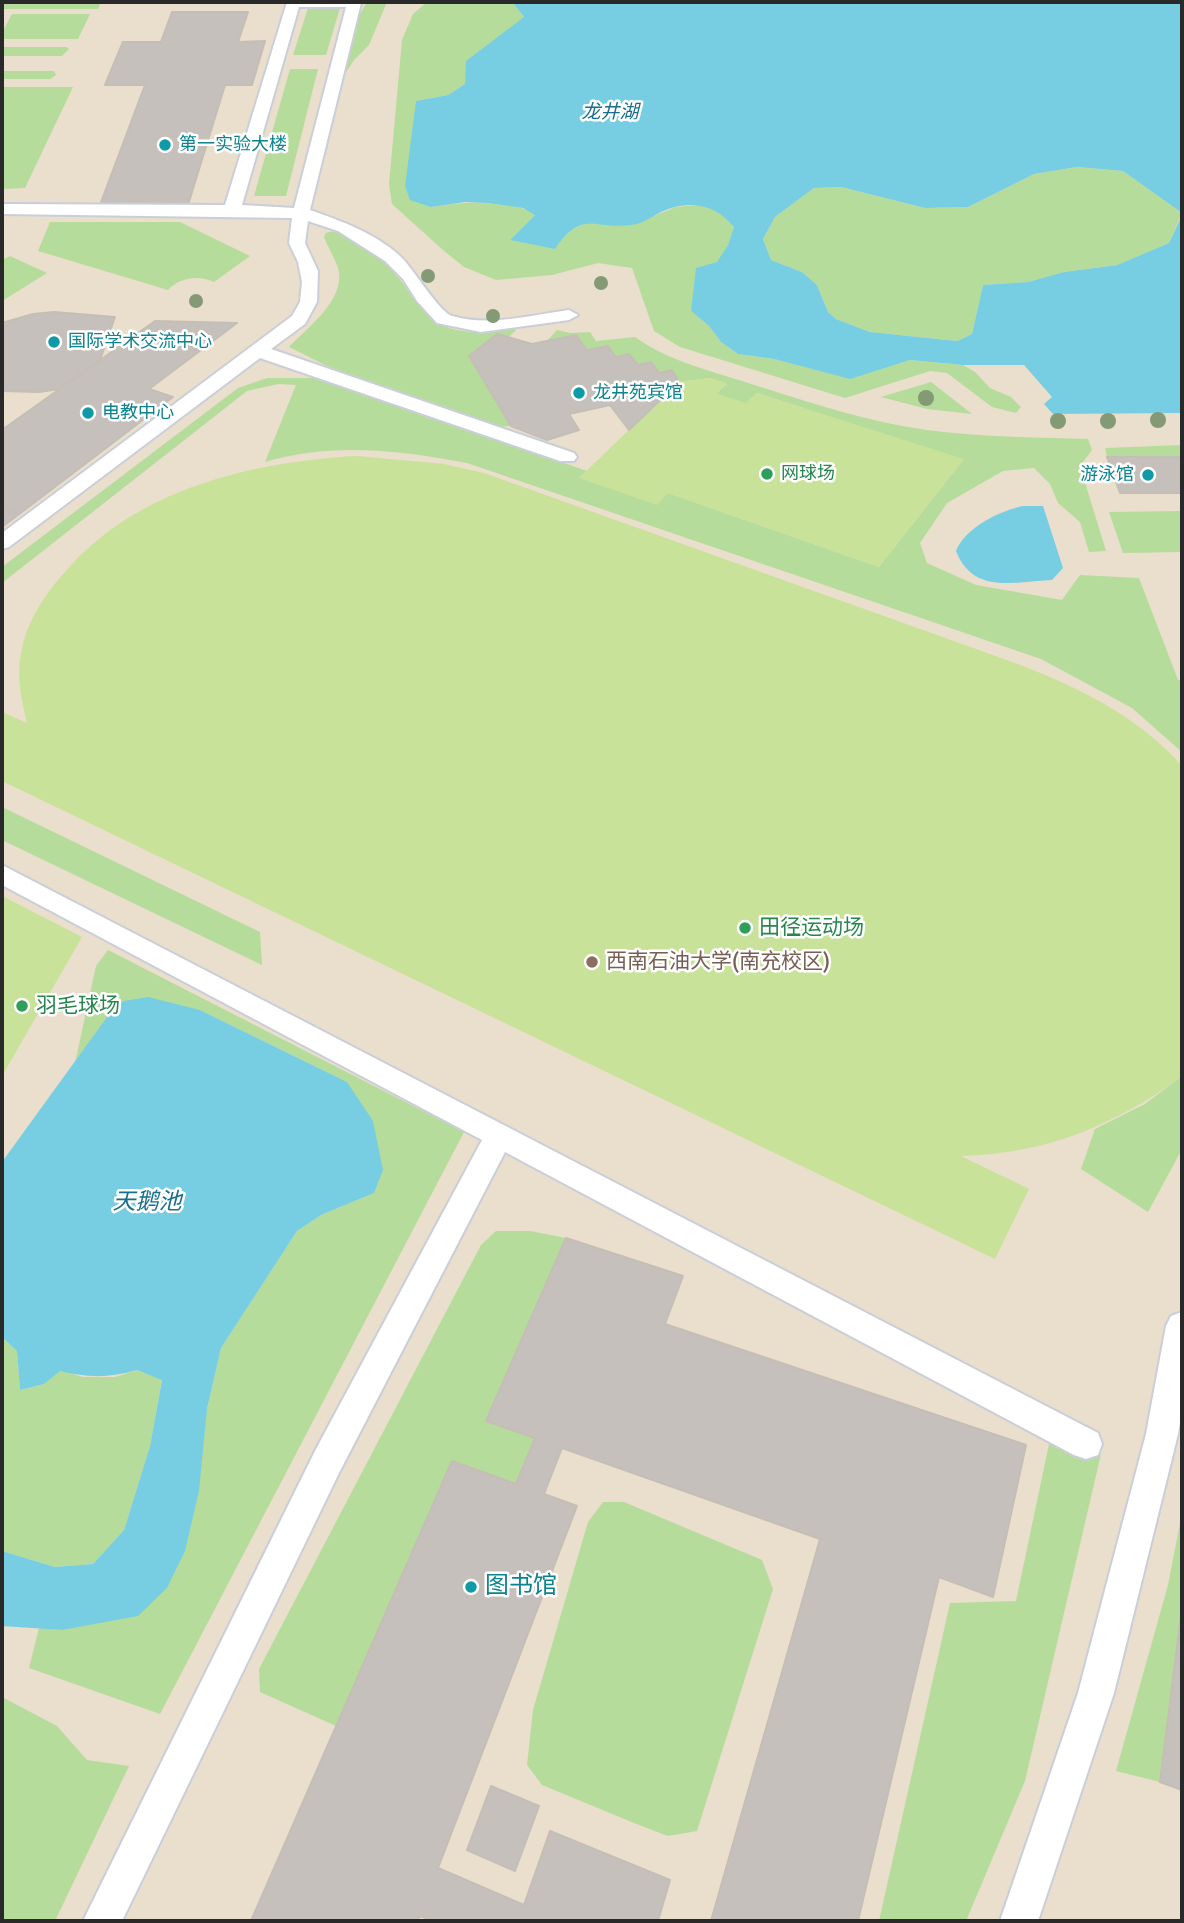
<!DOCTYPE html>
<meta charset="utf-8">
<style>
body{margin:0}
#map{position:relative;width:1184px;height:1923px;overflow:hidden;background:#eae3dc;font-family:Signika,sans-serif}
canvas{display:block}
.frame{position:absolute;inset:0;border:4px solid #292929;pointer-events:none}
</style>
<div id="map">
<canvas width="1184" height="1923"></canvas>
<div class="frame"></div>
</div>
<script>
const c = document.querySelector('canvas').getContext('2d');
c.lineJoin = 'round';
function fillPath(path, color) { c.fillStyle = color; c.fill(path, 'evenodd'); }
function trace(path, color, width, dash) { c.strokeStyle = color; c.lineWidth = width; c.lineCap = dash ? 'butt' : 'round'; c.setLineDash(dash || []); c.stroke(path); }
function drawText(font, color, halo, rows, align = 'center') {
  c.font = font + ' Signika,"Noto Sans SC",sans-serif'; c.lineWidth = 5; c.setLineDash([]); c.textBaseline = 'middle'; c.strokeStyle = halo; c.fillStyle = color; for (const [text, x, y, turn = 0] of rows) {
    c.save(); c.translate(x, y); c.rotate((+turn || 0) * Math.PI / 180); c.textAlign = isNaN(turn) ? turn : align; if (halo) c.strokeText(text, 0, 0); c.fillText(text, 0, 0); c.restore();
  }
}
fillPath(new Path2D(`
 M2,2H1182V1921H2Z`), '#eadecc');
fillPath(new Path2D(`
 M5,2H86V4H100L98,9H2Z
 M367,2H387L369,45L354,60L343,77H338L357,19Z
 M427,2H507L514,4L524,17L465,84L448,95L416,101L431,207C465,202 504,198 536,214L510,240L567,231L586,223L631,225L676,207L697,205L709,207L724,215L734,227L728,245L691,311L709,326L721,342L738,354L774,359L850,378L910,360L963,365L975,372L990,388L1011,397L1021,407L1016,413L992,407L947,373L930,371L845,398L680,347L654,331L632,268L598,263L552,275L496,280L464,267L443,250L392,204L389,184L402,40L413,14Z
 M308,8H340L326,55H293Z
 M12,14H90L78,39H2V33Z
 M2,47H66L69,49L62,56H2Z
 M290,69H318L286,196H254Z
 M2,71H54L56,75L50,79H2Z
 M2,87H73L25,188L2,189Z
 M1077,167L1123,171L1182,213L1169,243L1117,265L1064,272L1028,282L983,285L972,334L957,341L870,332L836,319L828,312L817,285L802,272L771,260L763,239L775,217L814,188L841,187L925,208L968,207L1034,174Z
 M50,222H180L250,256L214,282C199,275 180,277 168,290L38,251Z
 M334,231C345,233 353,240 363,246C431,290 408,347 512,328L516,330L509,337L497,334L470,357L511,426L492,427L339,372L289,347C307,328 343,302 339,272C337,261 328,248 324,237L326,233Z
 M10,256L47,273L2,301V260Z
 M557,330L570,333L590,332L596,341L635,337C668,361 709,370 748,383C799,399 849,416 902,426C963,437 1027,437 1088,439L1092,450L1080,466L1106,551L1089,552L1080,522L1058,503L1050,484L1034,468L1003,471L947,503L920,543L927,563L976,585L1062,600L1080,575L1139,578L1178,680L1182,681V752L1132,708L1041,659L467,463C400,450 331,442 265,462L296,385L278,384L247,391L2,583V567L238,388L267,378H319L587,471L580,477L668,493L879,567L963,460L757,393L746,404L716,394L727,384L710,378L679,382L672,370L659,373L651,362L638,365L629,354L616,357L546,342Z
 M931,382L972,414L927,409L881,397Z
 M1182,445V457H1107L1105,448Z
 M1182,511V552L1123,553L1109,512Z
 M2,807L260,932L262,965L2,840Z
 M108,950L464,1132L160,1714L29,1668L39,1628L62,1630L207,1409L221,1348L297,1231L321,1215L374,1193L347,1082L200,1010L118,1002L75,1063L96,966Z
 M1182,1076V1149L1148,1212L1081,1169L1095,1129L1145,1104Z
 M496,1231H530L566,1238L486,1420L535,1438L516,1484L452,1461L336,1726L260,1692L259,1669L481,1245Z
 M2,1337L17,1351L20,1390L44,1384L60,1370L83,1377H115L137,1370L162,1379L150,1446L124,1530L93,1564L55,1567L2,1551Z
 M1049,1444L1101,1454L1025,1781L966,1921H879L950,1603L1016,1601Z
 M603,1502H624L762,1560L773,1589L697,1831L668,1836L634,1823L542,1785L527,1765L533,1710L588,1522Z
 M1182,1513V1607L1160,1782L1116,1771L1168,1585Z
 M2,1697L57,1726L87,1760L129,1766L55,1921H2Z`), '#b6dc9c');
fillPath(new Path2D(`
 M710,378L727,383L717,394L746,403L756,393L964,459L879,567L668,493L657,505L579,478L679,382Z
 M357,456L444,464L484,473L1018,664C1078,687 1139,717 1182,766V1076C1116,1125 1045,1154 961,1156L1029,1189L995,1259L2,781V712L27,723C22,700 16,678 21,654C26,622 45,594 66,571C138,488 252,462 357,456Z
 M2,896L82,937L2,1076Z`), '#c8e299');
fillPath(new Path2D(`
 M507,2H1182V213L1123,171L1077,167L1034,174L968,207L925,208L841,187L814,188L775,217L763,239L771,260L802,272L817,285L828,312L836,319L870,332L957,341L972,334L983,285L1028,282L1064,272L1117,265L1169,243L1182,215V413L1053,414L1044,404L1052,397L1024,365H963L910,360L850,379L774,359L738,354L721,342L709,326L691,311L696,268L717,262L728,245L734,227C716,204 688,199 661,212C651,217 643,224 631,225C594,230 582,209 555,249L510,240L535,215L523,208L489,203L465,202L431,207L410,200L405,186L416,101L448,95L465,84L466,61L524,17L514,4Z
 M1023,506H1043L1063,568L1052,580C1012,582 973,594 956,551C965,528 999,511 1023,506Z
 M148,997L200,1010L347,1082L373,1121L383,1170L374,1193L321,1215L297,1231L221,1348L207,1409L199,1491L185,1551L167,1588L138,1616L62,1630L2,1626V1551L55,1567L93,1564L124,1530L150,1446L162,1380L137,1370C110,1378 88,1378 60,1371L44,1384L20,1390L17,1351L2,1337V1162L118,1002Z`), '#77cee3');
const building = new Path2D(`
 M172,12H248L238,42L265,41L252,85H225L188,205H100L145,85H105L123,42H161Z
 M54,312L115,317L100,360L59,389L39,392L2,391V323L33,314Z
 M155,321L237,323L149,389L173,397L18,515L2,508V430Z
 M497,334L532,344L576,335L587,350L608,346L616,357L629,354L638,365L651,362L659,373L672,370L679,382L629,430L610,405L569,414L579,430L547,440L511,426L469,356Z
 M1107,457H1182V493H1120Z
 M2,508L18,515L2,527Z
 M566,1238L683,1276L665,1324L1026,1445L993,1597L939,1577L858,1921H711L820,1539L562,1448L544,1494L577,1506L438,1868L524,1905L550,1831L670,1880L658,1921H433L420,1916L418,1921H251L452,1461L516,1484L535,1438L486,1421Z
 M1182,1607V1790L1160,1782Z
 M491,1786L539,1806L515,1871L467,1850Z`);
fillPath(building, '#c5c0bb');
trace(building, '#c5beb6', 2);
const lane = new Path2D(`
 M287,2L361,3L310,210C341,221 375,233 400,256C414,269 438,311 452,316C489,327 532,315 569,310L578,315L569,320L481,332L437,323L417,301L403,279L385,261L338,231L308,221L305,243L318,271L317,302L305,324L271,349L574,453L577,457L574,461H560L260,358L9,547L2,549V533L292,316L300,302L302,282L298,262L289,243L292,218L2,214V204L225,205ZM299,7H346L294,208L242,205Z
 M2,865L1098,1433L1102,1444L1098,1455L1086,1459L1074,1455L505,1152L340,1471L122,1921H83L316,1449L482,1140L2,885Z
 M1182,1312V1411L1178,1434L1114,1693L1038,1921H1000L1078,1693L1146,1434L1166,1326L1171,1316Z`);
trace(lane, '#caced9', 4);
fillPath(lane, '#fff');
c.fillStyle = '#849a75';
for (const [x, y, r] of [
 [428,276,7],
 [601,283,7],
 [196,301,7],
 [493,316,7],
 [926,398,8],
 [1158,420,8],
 [1058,421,8],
 [1108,421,8]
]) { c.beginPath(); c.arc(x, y, r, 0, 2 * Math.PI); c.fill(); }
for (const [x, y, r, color] of [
 [165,145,7,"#0f9aa8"],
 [54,342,7,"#0f9aa8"],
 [579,393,7,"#0f9aa8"],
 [88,413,7,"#0f9aa8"],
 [767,474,7,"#2e9e5b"],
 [1148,475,7,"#0f9aa8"],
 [745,928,7,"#2e9e5b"],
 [592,962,7,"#8d6e63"],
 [22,1006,7,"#2e9e5b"],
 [471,1587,7,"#0f9aa8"]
]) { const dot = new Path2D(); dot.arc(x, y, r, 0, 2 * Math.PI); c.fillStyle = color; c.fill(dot); trace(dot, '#fff', 2.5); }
drawText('18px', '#0d838f', '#fff', [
 ["第一实验大楼",179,145],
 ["国际学术交流中心",68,342],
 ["龙井苑宾馆",593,393],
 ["电教中心",102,413],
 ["游泳馆",1134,475,"right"]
], 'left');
drawText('18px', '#27864d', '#fff', [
 ["网球场",781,474]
], 'left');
drawText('italic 19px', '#196d8d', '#fff', [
 ["龙井湖",610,113]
]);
drawText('21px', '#27864d', '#fff', [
 ["田径运动场",759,928],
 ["羽毛球场",36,1006]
], 'left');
drawText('21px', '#785e54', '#fff', [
 ["西南石油大学(南充校区)",606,962]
], 'left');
drawText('italic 23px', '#196d8d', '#fff', [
 ["天鹅池",147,1203]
]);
drawText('24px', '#0d838f', '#fff', [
 ["图书馆",485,1587]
], 'left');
</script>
